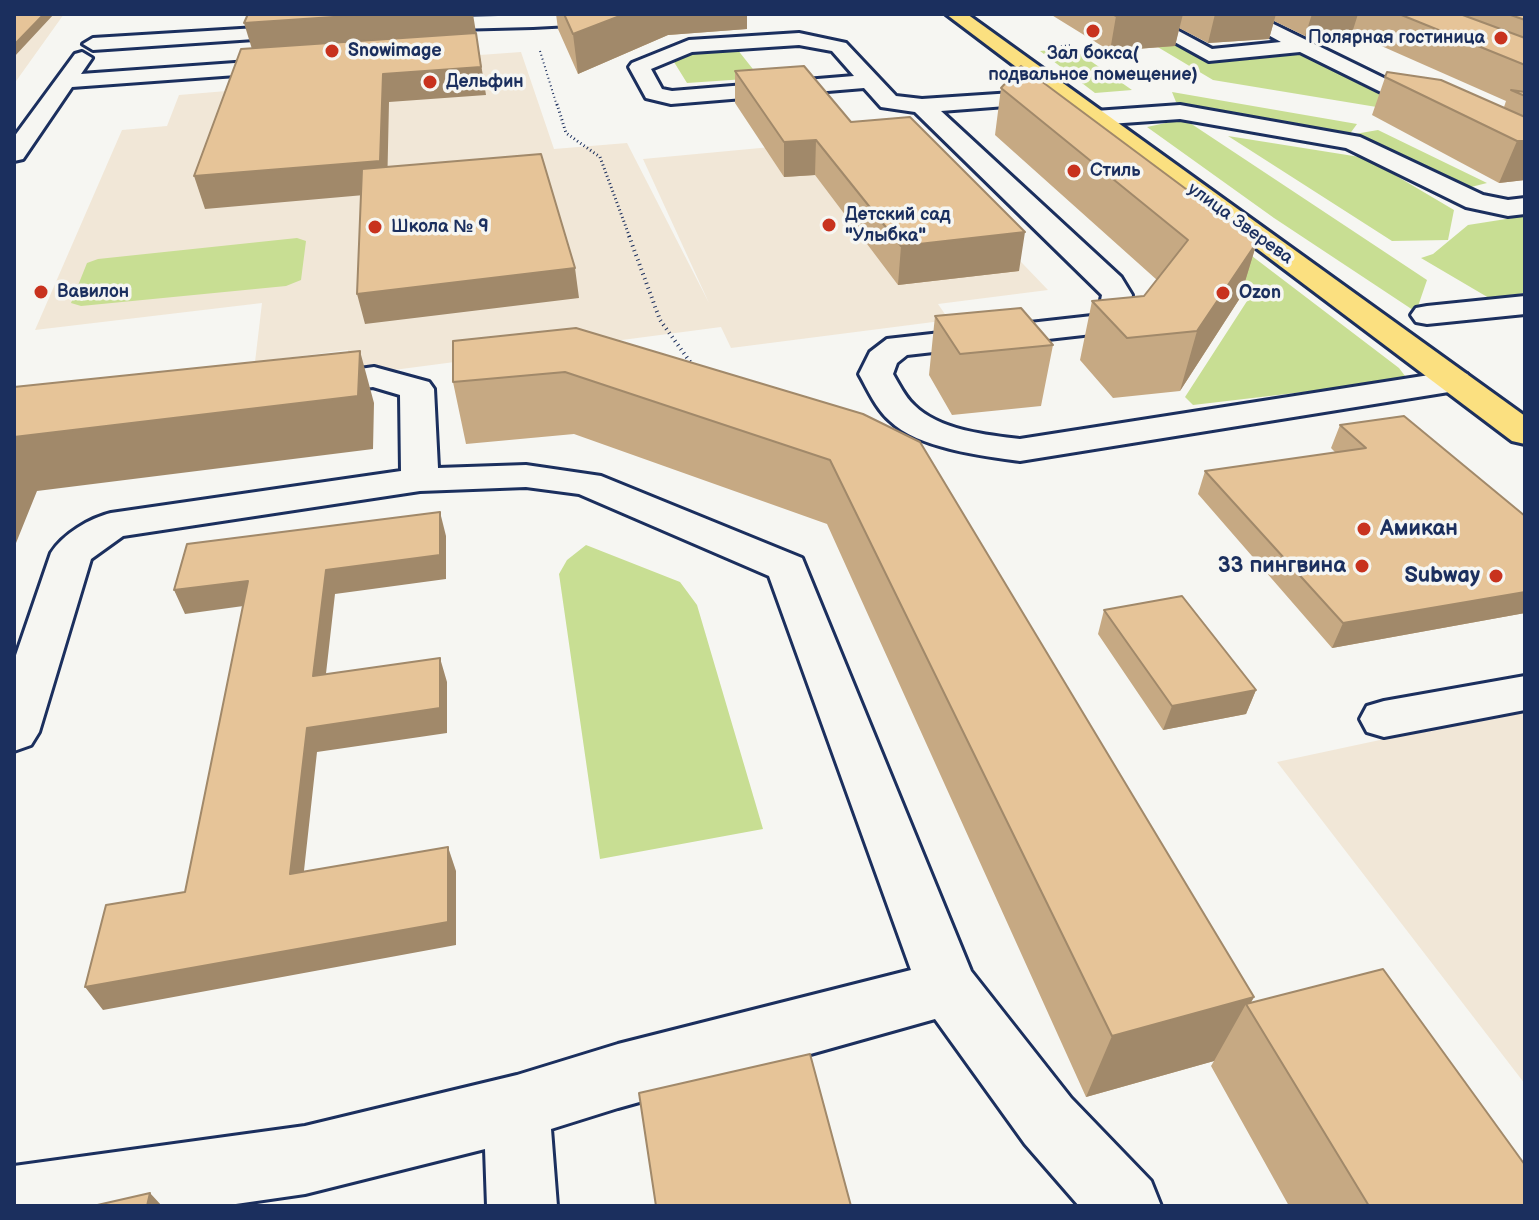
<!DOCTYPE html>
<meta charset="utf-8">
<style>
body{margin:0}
#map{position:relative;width:1539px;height:1220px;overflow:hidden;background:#f6f6f2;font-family:"Balsamiq Sans",sans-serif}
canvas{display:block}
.frame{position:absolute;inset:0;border:16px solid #1b2f5e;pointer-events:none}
</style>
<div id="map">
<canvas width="1539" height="1220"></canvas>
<div class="frame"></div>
</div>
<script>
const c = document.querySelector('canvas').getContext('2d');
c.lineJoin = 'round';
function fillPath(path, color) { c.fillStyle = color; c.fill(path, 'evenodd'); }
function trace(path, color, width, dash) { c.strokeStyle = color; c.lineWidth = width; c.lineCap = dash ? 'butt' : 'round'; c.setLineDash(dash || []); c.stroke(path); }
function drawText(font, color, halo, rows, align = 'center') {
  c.font = font + ' "Balsamiq Sans",sans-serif'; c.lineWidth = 7; c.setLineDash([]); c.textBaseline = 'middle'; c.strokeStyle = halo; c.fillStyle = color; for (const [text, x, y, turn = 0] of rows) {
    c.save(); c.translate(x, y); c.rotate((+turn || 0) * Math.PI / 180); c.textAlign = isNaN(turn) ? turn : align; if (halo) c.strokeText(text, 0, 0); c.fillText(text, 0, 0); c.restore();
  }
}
fillPath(new Path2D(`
 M14,14H64L14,84Z
 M521,52L554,149L627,143L709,303L643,159L899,135L1048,290L938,304L949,320L731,348L721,327L348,376V350L255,362L262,303L35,330L122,130L167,126L179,95L298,85L300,68Z
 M1525,709V1084L1277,762Z`), '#f1e7d7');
fillPath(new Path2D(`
 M1129,16L1200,56L1303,51L1525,160L1419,114L1213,80L1109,18Z
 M1072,48L1132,90L1095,93L1040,51Z
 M737,49L760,78L687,83L674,62L694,52Z
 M1172,92L1357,124L1349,135L1378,130L1487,183L1467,188L1376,148L1191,111L1176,102Z
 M1051,103L1399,368L1405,376L1397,381L1193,405L1185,397L1249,298L1015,105Z
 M1184,119L1427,280L1416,312L1274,218L1147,127Z
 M1228,136L1366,158L1454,210L1448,240L1392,241Z
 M1525,216V293L1489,298L1421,258L1433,254L1468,225Z
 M297,238L306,241L301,280L286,286L81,306L71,303L87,263L98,259Z
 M586,545L680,582L697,605L763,829L600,859L559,574L567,560Z`), '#c8de93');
const minor = new Path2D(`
 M581,14H692L683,19L533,27L415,30L406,24L415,18Z
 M1124,14H1147L1212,49L1281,42L1230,14H1253L1525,147V163L1300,52L1209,61Z
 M306,25L315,31L313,35L93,50L83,44L93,38Z
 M799,33L846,43L896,96L922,99L1058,90L1069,96L1058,102L941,111L1121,277L1132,295C1129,315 1122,328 1101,333L907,355L897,363L893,374C899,384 905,397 914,405C939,430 986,435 1020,439L1455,371L1467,374L1472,381L1467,388L1455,391L1020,461C983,456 917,448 890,421C876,409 868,390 859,374L870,352L887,339L1092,316L1099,310L1102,295L915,112L881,107L864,88L671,104L646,98L629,67L632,63L689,40ZM799,45L832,51L854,76L672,91L662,89L651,69L692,52Z
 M82,52L92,58L81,74L291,59L301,65L291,71L72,87L23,159L14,161V137L75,54Z
 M1180,105L1360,137L1483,195L1508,200L1525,198V214L1508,216L1466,207L1346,148L1180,119L1095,125L1084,118L1095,111Z
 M1525,296V314L1427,324L1416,322L1411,315L1416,308L1427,306Z
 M374,367L429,382L434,389L438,468L526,465L601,476L802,558L971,971L1071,1098L1151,1181L1161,1206H1079L1025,1144L935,1019L618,1108L551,1129L557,1206H487L485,1149L305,1194L222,1206H14V1166L305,1126L517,1075L618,1044L911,970L769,576L579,494L526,487L420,491L123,536L91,559L39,732L31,745L14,751V661L51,553C63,534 90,518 111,513L401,471L400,395L373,387L306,395L294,392L289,385L294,378Z
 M1525,676V710L1384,737L1367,732L1360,719L1367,706L1384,701Z`);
const major = new Path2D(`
 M946,14H967L1525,416V444L1512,441Z`);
trace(minor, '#1b2f5e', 6);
trace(major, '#1b2f5e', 6);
trace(new Path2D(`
 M1053,47L1072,45
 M540,51L557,106`), '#1b2f5e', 2, [1, 3]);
trace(new Path2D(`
 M557,104L566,133L600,157L630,238`), '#1b2f5e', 3, [1, 3]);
trace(new Path2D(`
 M629,236L660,320L693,366`), '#1b2f5e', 4, [1, 4]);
fillPath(minor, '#f6f6f2');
fillPath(major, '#fbe080');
fillPath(new Path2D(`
 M556,14H747V29L668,35L578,74L558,29Z
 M1050,14H1525V180L1499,183L1372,115L1387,72L1504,107L1506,101L1352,33L1305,36L1274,21L1269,39L1208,43L1179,28L1175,46L1110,51Z
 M735,71L851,122L1019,271L898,285L815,175L784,177L735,103Z
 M1001,88L1257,242L1240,298L1180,391L1113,398L1080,360L1092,301L1144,296L1157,280L995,135Z
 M935,316L1053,345L1041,406L952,415L929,375Z
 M453,341L863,414L1254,997L1251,1002L1525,1206H1289L1211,1066L1214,1061L1086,1097L827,524L574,434L466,444L453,382Z
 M1340,425L1525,516V613L1332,648L1198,494L1205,471L1336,453L1331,448Z
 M1104,610L1256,690L1246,714L1163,730L1098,634Z`), '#c6a983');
fillPath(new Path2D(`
 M44,14H54L14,57V45Z
 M378,14H473L486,95L389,102L387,193L205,209L194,176L255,59L244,23Z
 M625,14H747V29L668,35L578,74L573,34Z
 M1151,14H1183L1175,46L1110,51L1116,16Z
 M1215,14H1276L1269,39L1208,43Z
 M1312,14H1358L1352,33L1305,36Z
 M816,140L815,175L784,177V142Z
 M1517,141H1525V180L1499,183Z
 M1025,232L1019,271L898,285L901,246Z
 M1257,242L1240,298L1180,391L1197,331Z
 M575,268L579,298L365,324L357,294Z
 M360,351L374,403L373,449L37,491L14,548V437Z
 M440,512L446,536V579L335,594L323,700L313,676L326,570Z
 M248,581L258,604L185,614L174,590Z
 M1525,592V613L1332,648L1343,623Z
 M440,658L447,682V733L317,752L301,898L290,874L307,728Z
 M1256,690L1246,714L1163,730L1172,706Z
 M448,847L456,871V945L103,1010L85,987Z
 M1254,997L1248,1008L1246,1004L1214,1061L1086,1097L1112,1036Z
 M150,1193L162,1206H147Z`), '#a1896a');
const building = new Path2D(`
 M14,14H44L14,45Z
 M248,14H378L244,23Z
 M564,14H625L573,34Z
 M1112,14H1151L1116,16Z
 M1399,14H1460L1525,38V65Z
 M1508,14H1525V20Z
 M476,33L481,67L383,74L380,161L194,176L241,49Z
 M804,66L851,122L910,117L1025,232L901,246L816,140L784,142L735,71Z
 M1021,66L1257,242L1197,331L1127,338L1092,301L1144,296L1188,240L1001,88Z
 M1387,72L1441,80L1525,117V141H1517L1385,77Z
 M1511,90L1525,92V96Z
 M541,154L575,268L357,294L362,169Z
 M1021,308L1053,345L960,354L935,316Z
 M576,328L863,414L920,442L1254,997L1112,1036L830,460L565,372L453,382V341Z
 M360,351L358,396L14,437V387Z
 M1404,416L1525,516V592L1343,623L1205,471L1366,448L1340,425Z
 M440,512V555L326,570L313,676L440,658V708L307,728L290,874L448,847V922L85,987L106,905L185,892L248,581L174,590L187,544Z
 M1182,596L1256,690L1172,706L1104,610Z
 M1383,969L1525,1165V1206H1369L1246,1004Z
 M810,1054L851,1206H656L639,1093Z
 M150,1193L147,1206H93Z`);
fillPath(building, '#e6c498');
trace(building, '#a1896a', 2);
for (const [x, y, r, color] of [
 [1093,31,8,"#c8321e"],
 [1501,38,8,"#c8321e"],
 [332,51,8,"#c8321e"],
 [430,82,8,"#c8321e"],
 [1074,171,8,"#c8321e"],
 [829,225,8,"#c8321e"],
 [375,227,8,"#c8321e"],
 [41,292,8,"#c8321e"],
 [1223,293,8,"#c8321e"],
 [1364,529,8,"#c8321e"],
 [1362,566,8,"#c8321e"],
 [1496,576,8,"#c8321e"]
]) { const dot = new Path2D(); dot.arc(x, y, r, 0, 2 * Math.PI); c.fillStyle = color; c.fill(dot); trace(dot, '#f6f6f2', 3); }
drawText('bold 18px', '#1b2f5e', '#f6f6f2', [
 ["Полярная гостиница",1485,38,"right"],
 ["Snowimage",348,51],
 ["Зал бокса(",1093,54,"center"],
 ["подвальное помещение)",1093,75,"center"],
 ["Дельфин",446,82],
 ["Стиль",1090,171],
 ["Детский сад",845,215],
 ["\"Улыбка\"",845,236],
 ["Школа № 9",391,227],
 ["Вавилон",57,292],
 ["Ozon",1239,293]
], 'left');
drawText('18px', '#1b2f5e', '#f6f6f2', [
 ["улица Зверева",1240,224,36]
]);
drawText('bold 22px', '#1b2f5e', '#f6f6f2', [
 ["Амикан",1380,529,"left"],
 ["33 пингвина",1346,566],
 ["Subway",1480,576]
], 'right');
</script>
